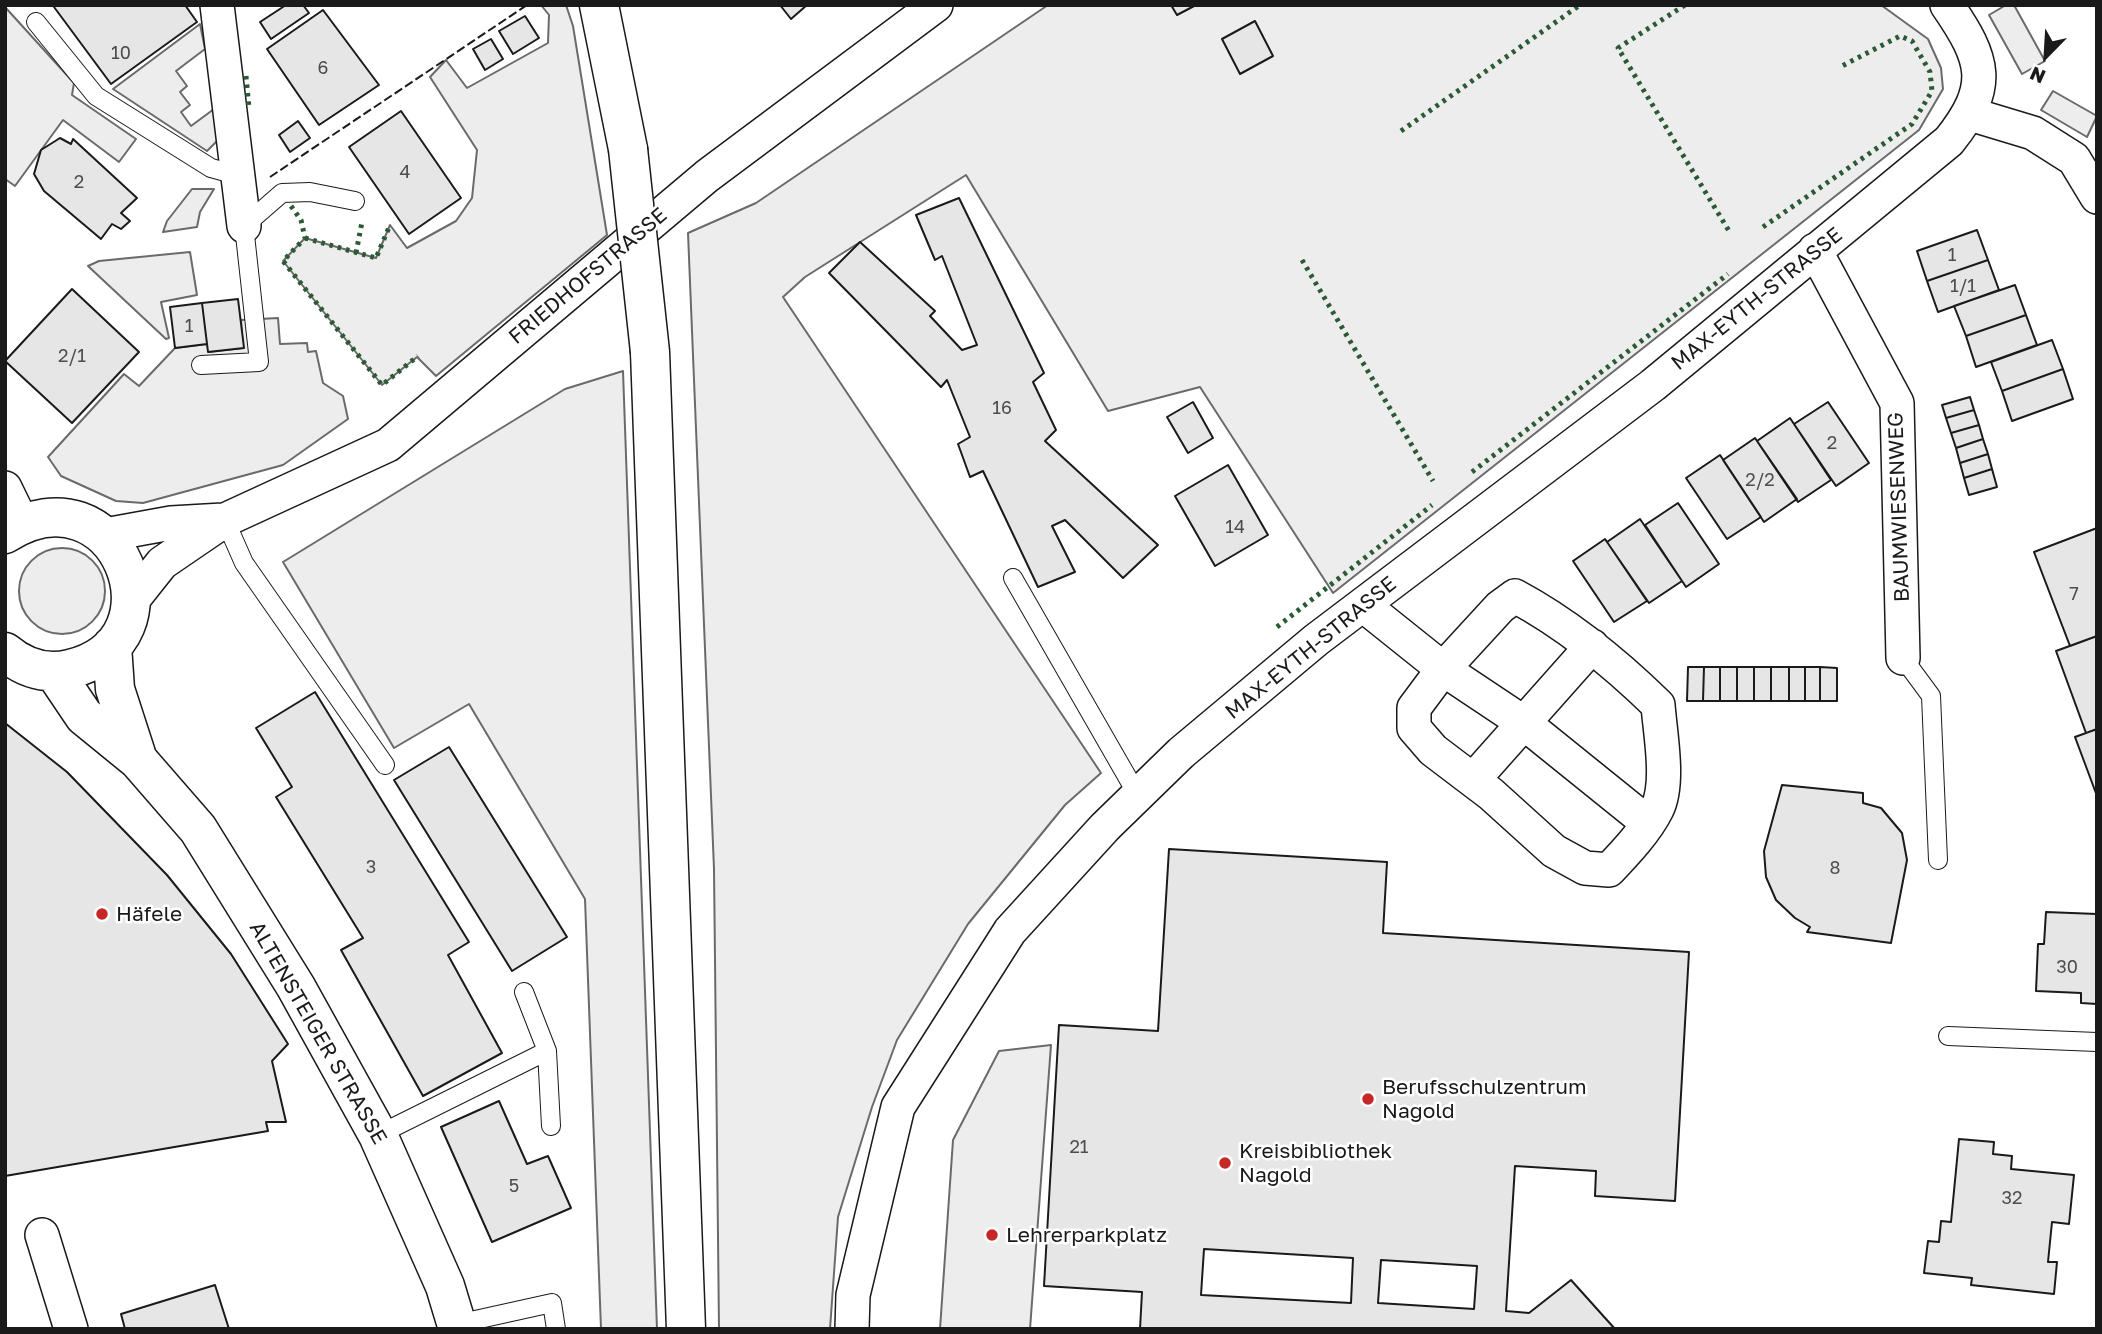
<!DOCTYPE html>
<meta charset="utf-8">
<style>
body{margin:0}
#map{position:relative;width:2102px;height:1334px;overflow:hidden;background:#fff;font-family:"Golos Text",sans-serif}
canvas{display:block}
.frame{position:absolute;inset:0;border:7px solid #1a1a1a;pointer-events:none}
.north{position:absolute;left:2011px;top:21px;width:70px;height:70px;-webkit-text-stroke:5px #fff;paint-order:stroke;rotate:204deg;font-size:19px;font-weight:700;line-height:28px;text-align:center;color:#1a1a1a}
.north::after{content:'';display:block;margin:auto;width:24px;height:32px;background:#1a1a1a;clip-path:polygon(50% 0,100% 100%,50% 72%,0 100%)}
</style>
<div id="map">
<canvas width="2102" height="1334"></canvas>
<div class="frame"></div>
<div class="north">N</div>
</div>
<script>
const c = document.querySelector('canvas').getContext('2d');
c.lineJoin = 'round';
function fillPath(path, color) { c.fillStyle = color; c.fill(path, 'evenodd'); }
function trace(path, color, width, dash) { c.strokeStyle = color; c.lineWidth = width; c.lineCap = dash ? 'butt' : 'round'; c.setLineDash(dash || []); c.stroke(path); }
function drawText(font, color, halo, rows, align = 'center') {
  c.font = font + ' "Golos Text",sans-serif'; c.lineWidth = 5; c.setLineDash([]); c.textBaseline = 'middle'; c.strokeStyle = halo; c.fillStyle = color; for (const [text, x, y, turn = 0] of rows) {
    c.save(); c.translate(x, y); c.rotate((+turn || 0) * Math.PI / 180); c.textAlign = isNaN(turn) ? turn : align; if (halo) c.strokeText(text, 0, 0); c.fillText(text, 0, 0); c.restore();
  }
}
const built = new Path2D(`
 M541,5H566L573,26L607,235L436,376L417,357L382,385L283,261L305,238L376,258L390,225L407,248L456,221L472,198L477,150L430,77L446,60L467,88L548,43L549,15Z
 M1048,5H1881L1928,39L1941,68L1943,89L1919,130L1333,593L1200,387L1108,411L966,175L805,277L783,297L1101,773L1065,805L968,924L897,1040L872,1107L838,1217L830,1329H719L714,869L688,233L756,203Z
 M2006,5H2014L2045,61L2022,74L1989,15Z
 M5,7L74,83L72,95L136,139L119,162L63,120L15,186L5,179Z
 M200,24L205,49L176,71L187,86L180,92L190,105L181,112L191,126L214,109L219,139L207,151L113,89Z
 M2053,91L2097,116L2087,137L2041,110Z
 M192,189H214L200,212L197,227L163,232L167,221Z
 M190,252L197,295L161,302L169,338L166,339L88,266L99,261Z
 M278,318L280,344L307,343L308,352L316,351L323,383L343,396L348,419L283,465L143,503L116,501L61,476L48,457L124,374L139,386L175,348L207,344L209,352L243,348L241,320Z
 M623,371L657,1329H601L585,899L469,704L394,748L283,562L565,389Z
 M19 591a43 43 0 1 1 86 0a43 43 0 1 1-86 0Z
 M1051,1045L1030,1329H940L953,1140L999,1051Z`);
fillPath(built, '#ededed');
trace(built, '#6a6a6a', 2);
const building = new Path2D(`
 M56,5H185L197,22L111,84L54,7Z
 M286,5H303L309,13L271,39L260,22Z
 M780,5H807L791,19Z
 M1171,5H1196L1177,15Z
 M323,10L379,85L319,125L267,49Z
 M525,16L539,38L513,54L499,31Z
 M1255,21L1273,56L1240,74L1222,39Z
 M491,39L503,59L485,70L473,49Z
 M401,111L461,198L409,234L349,147Z
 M298,121L310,138L290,152L279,135Z
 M60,138L71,144L73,139L137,198L121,213L130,221L121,229L112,224L101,239L44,191L34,174L41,150Z
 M959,198L1044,373L1033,382L1056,430L1045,441L1158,545L1123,578L1065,520L1052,526L1075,572L1038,587L983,471L970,477L958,444L970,437L947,380L941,387L829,273L860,242L935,311L930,316L962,350L977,345L942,256L935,260L916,215Z
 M1977,230L1988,260L1927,281L1917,251Z
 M1988,260L1999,290L1938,312L1927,281Z
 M2015,285L2026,315L1966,336L1954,306Z
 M72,289L139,352L72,423L5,361Z
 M238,299L244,348L208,352L202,303Z
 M202,303L207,344L175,348L170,307Z
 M2026,315L2037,345L1976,367L1966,336Z
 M2052,340L2063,369L2002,391L1991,362Z
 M2063,369L2073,399L2012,421L2002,391Z
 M1970,397L1974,410L1946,418L1942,405Z
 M1193,402L1213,438L1188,453L1167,417Z
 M1828,402L1869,463L1836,486L1794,424Z
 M1974,410L1979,425L1951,433L1946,418Z
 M1790,418L1831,480L1798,502L1757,441Z
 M1979,425L1983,439L1956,448L1951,433Z
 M1755,438L1797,499L1764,522L1723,460Z
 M1983,439L1988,454L1960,463L1956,448Z
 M1988,454L1992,469L1964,478L1960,463Z
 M1720,455L1761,517L1727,539L1686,478Z
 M1228,465L1268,535L1215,566L1175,496Z
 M1992,469L1997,487L1969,495L1964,478Z
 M1678,503L1719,564L1686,587L1645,525Z
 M1640,519L1682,581L1649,603L1607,542Z
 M2097,528V636L2070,646L2034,552Z
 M1605,539L1647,601L1614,622L1573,561Z
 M2097,636V729L2086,733L2056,651Z
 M1688,667H1704L1703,701H1687Z
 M1704,667H1720V701H1703Z
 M1720,667H1737V701H1720Z
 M1737,667H1754V701H1737Z
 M1754,667H1771V701H1754Z
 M1771,667H1789V701H1771Z
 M1789,667H1805V701H1789Z
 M1805,667H1820V701H1805Z
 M1820,667L1837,668V701H1820Z
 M315,692L469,942L448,955L502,1053L423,1096L341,950L363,938L276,797L292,787L256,728Z
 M5,723L67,772L167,875L231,954L288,1044L272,1061L286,1122H266L268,1131L5,1176Z
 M2097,729V796L2075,737Z
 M449,747L567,937L512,971L394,780Z
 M1782,785L1863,793V803L1881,808L1902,833L1907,860L1891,943L1807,932L1810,927L1795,918L1776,900L1766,877L1764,851Z
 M1169,849L1387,862L1383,933L1689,952L1675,1201L1595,1196L1596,1171L1515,1166L1506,1311L1529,1313L1571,1280L1615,1329H1140L1142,1292L1044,1286L1059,1025L1158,1031ZM1204,1249L1353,1258L1351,1303L1201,1295ZM1381,1260L1477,1266L1474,1309L1378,1303Z
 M2046,912L2097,914V1004L2081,1003V993L2036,991L2038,944H2044Z
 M499,1101L527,1164L548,1156L571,1208L492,1242L441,1127Z
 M1959,1139L1994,1142L1993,1154L2012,1156L2011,1169L2074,1175L2069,1224L2052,1222L2048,1262H2057L2054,1294L1971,1285L1972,1278L1924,1273L1928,1241L1939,1242L1941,1221L1951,1222Z
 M215,1285L229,1329H125L121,1314Z`);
fillPath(building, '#e6e6e6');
trace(building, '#1a1a1a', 2);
const lane = new Path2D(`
 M36,22L96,96L211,168L237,175
 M201,365L259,362L244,226L282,193L310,192L355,201
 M225,520L244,563L385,765
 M1013,578L1137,794
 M1903,658L1931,696L1938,860
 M524,992L547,1051L551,1126
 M1948,1036L2097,1042
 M378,1135L547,1051
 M457,1324L552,1303L556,1329`);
const street = new Path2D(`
 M217,5L244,226
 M1970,114L2033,133L2074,159L2097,197
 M1815,250L1897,403L1903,658
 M5,488L22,523
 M105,535L171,523L223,520
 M131,602L162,563L225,520L388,445L707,176L936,5
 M1363,605L1443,669L1414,708V728L1433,750L1491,794L1554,851L1585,868L1609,870C1626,852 1646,831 1657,809C1670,783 1660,733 1658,705C1614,662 1569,625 1515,596L1500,607L1443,669L1524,723L1648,823
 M1473,780L1592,646
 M42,1235L71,1329
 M852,1329L853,1295L898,1107L1010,931L1105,827L1181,753L1316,640L1653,385L1949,141C1993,86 1985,60 1947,5`);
const secondary = new Path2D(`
 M599,5L628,149
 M650,352L686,1329
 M5,534C117,463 188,641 70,669C46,675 24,668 5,652
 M112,646L115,689L138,760
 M55,673L84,716L138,760L198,829L296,987L378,1135L445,1286L458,1329`);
trace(lane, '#1a1a1a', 20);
trace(street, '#1a1a1a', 36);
trace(secondary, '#1a1a1a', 41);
trace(lane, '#fff', 18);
trace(street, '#fff', 33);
trace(secondary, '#fff', 38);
const secondaryBridge = new Path2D(`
 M628,149L650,352`);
trace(secondaryBridge, '#1a1a1a', 41, []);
trace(secondaryBridge, '#fff', 38);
trace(new Path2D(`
 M1685,5L1618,48L1729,231
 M246,76L249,108
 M1401,131L1580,5
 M291,206L301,220L305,238L283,261L382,385L418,356
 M1763,227L1912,124L1932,91L1930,72L1912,41L1900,36L1842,66
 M305,238L376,258L390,225
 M356,253L362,222
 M1302,260L1433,481
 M1472,472L1728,274
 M1277,627L1432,505`), '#2b5a34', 5, [3.5, 5]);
trace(new Path2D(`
 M270,177L527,5`), '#1a1a1a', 2, [9, 3.5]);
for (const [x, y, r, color] of [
 [102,914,7,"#c62828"],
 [1368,1099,7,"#c62828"],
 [1225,1163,7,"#c62828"],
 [992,1235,7,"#c62828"]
]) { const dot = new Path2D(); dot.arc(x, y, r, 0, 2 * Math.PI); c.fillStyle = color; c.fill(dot); trace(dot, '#fff', 2.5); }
drawText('18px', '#4d4d4d', null, [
 ["10",121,53],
 ["6",323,68],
 ["4",405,172],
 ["2",79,182],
 ["1",1952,255],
 ["1/1",1963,286],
 ["1",189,326],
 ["2/1",72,356],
 ["16",1002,408],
 ["2",1832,443],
 ["2/2",1760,480],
 ["14",1235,527],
 ["7",2074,594],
 ["3",371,867],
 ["8",1835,868],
 ["30",2067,967],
 ["21",1079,1147],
 ["5",514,1186],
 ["32",2012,1198]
]);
drawText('21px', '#1a1a1a', '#fff', [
 ["FRIEDHOFSTRASSE",588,276,-40],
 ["MAX-EYTH-STRASSE",1757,299,-39],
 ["BAUMWIESENWEG",1899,507,-92],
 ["MAX-EYTH-STRASSE",1311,648,-39],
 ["ALTENSTEIGER STRASSE",318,1033,60]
]);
drawText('21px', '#1a1a1a', '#fff', [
 ["Häfele",116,914],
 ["Berufsschulzentrum",1382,1087],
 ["Nagold",1382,1111],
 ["Kreisbibliothek",1239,1151],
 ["Nagold",1239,1175],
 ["Lehrerparkplatz",1006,1235]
], 'left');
</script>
